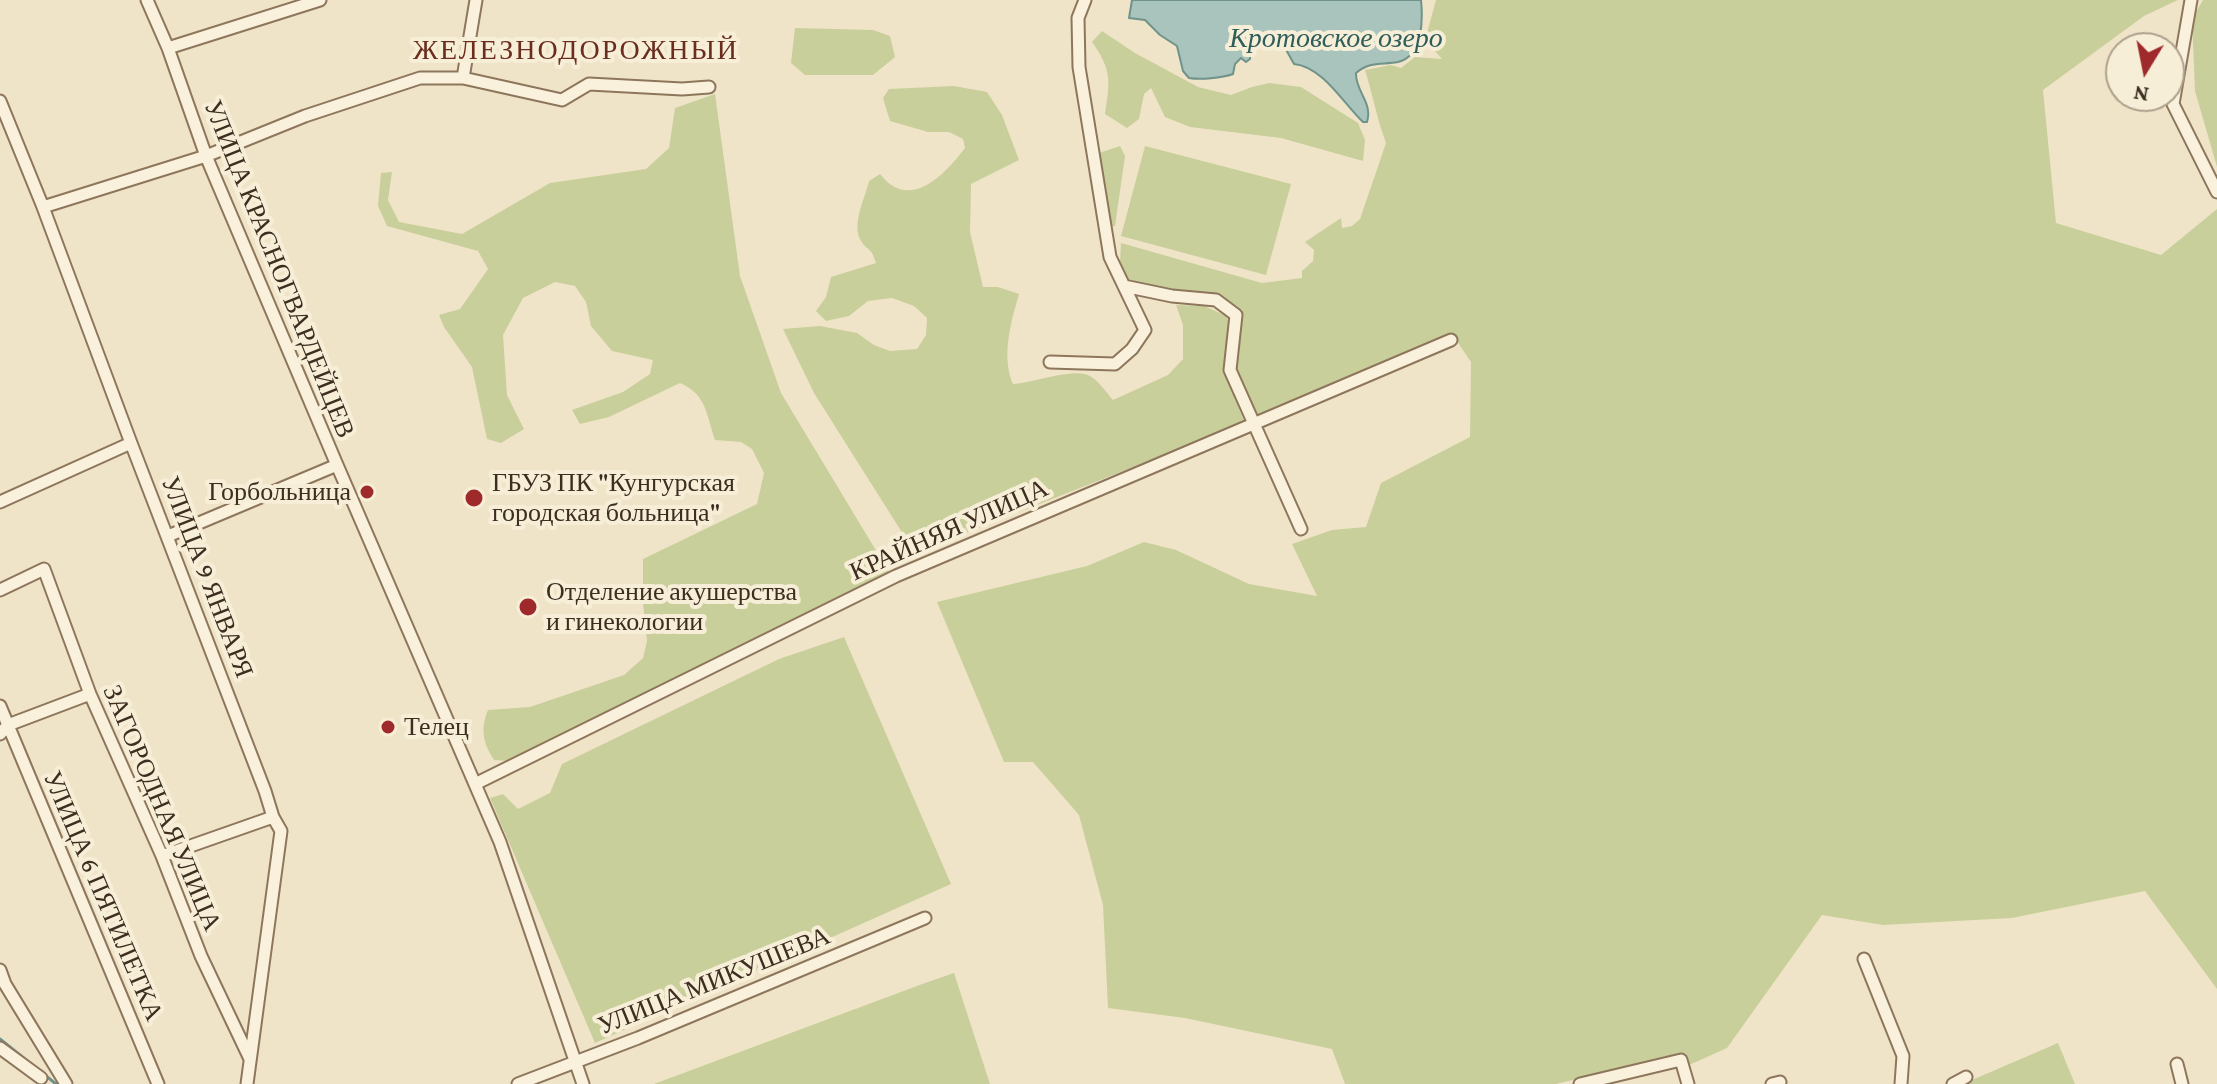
<!DOCTYPE html>
<meta charset="utf-8">
<style>
body{margin:0}
#map{position:relative;width:2217px;height:1084px;overflow:hidden;background:#f0e4c8;font-family:"Crimson Pro",serif}
canvas{display:block}
.north{position:absolute;left:2105px;top:32px;width:80px;height:80px;box-sizing:border-box;background:#f7eed8;border:2px solid #ada18e;border-radius:50%;rotate:190deg;font-size:22px;font-weight:700;line-height:32px;text-align:center;color:#3d2e20}
.north::after{content:'';display:block;margin:auto;width:28px;height:36px;background:#9e2a2b;clip-path:polygon(50% 0,100% 100%,50% 72%,0 100%)}
</style>
<div id="map">
<canvas width="2217" height="1084"></canvas>
<div class="north">N</div>
</div>
<script>
const c = document.querySelector('canvas').getContext('2d');
c.lineJoin = 'round';
function fillPath(path, color) { c.fillStyle = color; c.fill(path, 'evenodd'); }
function trace(path, color, width, dash) { c.strokeStyle = color; c.lineWidth = width; c.lineCap = dash ? 'butt' : 'round'; c.setLineDash(dash || []); c.stroke(path); }
function drawText(font, color, halo, rows, align = 'center') {
  c.font = font + ' "Crimson Pro",serif'; c.lineWidth = 8; c.setLineDash([]); c.textBaseline = 'middle'; c.strokeStyle = halo; c.fillStyle = color; for (const [text, x, y, turn = 0] of rows) {
    c.save(); c.translate(x, y); c.rotate((+turn || 0) * Math.PI / 180); c.textAlign = isNaN(turn) ? turn : align; if (halo) c.strokeText(text, 0, 0); c.fillText(text, 0, 0); c.restore();
  }
}
fillPath(new Path2D(`
 M1436,0H2178L2144,16L2043,90L2056,223L2161,255L2217,209V989L2145,891L2012,918L1883,925L1822,915L1727,1048L1687,1066L1678,1055L1556,1084H1345L1332,1049L1185,1018L1108,1008L1103,905L1079,815L1033,762H1004L937,602L1087,566L1144,542L1176,550L1249,584L1317,596L1292,544L1332,530L1366,527L1381,483L1470,437L1471,362L1452,334L1258,419L1235,369L1241,313L1218,296L1163,289L1128,279L1120,263L1121,243L1262,283L1302,278V271L1313,261L1314,250L1305,242L1341,218L1342,228L1352,226L1360,219L1386,143C1377,119 1373,96 1365,70L1391,65L1401,68L1415,57L1442,59L1425,40Z
 M2203,0H2217V167L2195,91L2192,19Z
 M795,28L873,30L890,36L895,57L873,75H805L791,63Z
 M1102,31L1135,53L1198,87L1231,95L1252,87L1269,83L1301,87L1358,123L1365,140L1363,161L1281,138L1190,127L1165,117L1151,88L1144,94L1139,119L1127,128L1105,114C1110,81 1112,70 1092,42Z
 M954,86L987,92L1002,115L1019,160L971,184L970,232L983,287H998L1019,294C1011,322 1001,356 1013,384C1033,383 1075,367 1090,376C1099,381 1106,392 1113,400L1168,375L1183,359V325L1176,305L1204,306L1227,316L1230,331L1223,370L1245,423L915,553L814,393L783,329L820,326L857,333L874,345L890,351L917,349L926,335L927,318L914,306L892,298L868,301L849,316L826,321L816,311L826,297L831,277L876,263C871,246 868,252 861,241C851,225 865,198 869,181L880,174C910,213 946,173 965,148L963,139L949,132H928L890,121L883,98L889,89Z
 M715,94L740,276L781,393L889,572L508,761L494,760C483,743 480,729 488,710L530,707L624,675L643,658L647,641L643,603V559L757,504L764,473L752,449L741,442L715,440C706,414 707,395 680,383L609,417L580,424L572,410L623,392L650,374L653,360L612,351L591,326L586,302L575,286L555,282L523,298L503,335L507,395L524,429L501,443L487,439L472,367L444,327L439,315L460,309L488,269L478,251L387,226L378,206L381,173L392,172L388,200L399,222L462,234L550,183L646,169L669,148L675,108Z
 M1120,146L1125,156L1115,226L1109,227L1099,153Z
 M1145,146L1291,184L1266,275L1121,236Z
 M844,637L951,884L595,1043L490,798L503,794L518,809L550,793L562,764L779,659Z
 M954,973L990,1084H654L925,983Z
 M2058,1043L2075,1084H1966L1965,1083Z`), '#c9cf9b');
const water = new Path2D(`
 M1132,0H1421C1423,20 1423,56 1398,62C1382,65 1370,61 1356,73C1355,91 1373,102 1367,122H1363C1343,103 1323,67 1294,64L1284,46L1270,39L1261,41L1250,51V59L1246,62L1241,58L1235,64L1233,74C1222,78 1200,80 1189,78L1183,71L1177,46L1160,35L1145,20L1129,18Z`);
fillPath(water, '#a9c4bc');
trace(water, '#6f938a', 2);
trace(new Path2D(`
 M0,1039L56,1084`), '#6f938a', 3);
const minor = new Path2D(`
 M147,0L168,48L206,156L337,465L500,842L583,1084
 M2191,0L2173,104L2217,192
 M168,48L320,0
 M463,78L476,0
 M0,101L43,207L131,443L265,791L273,817L281,831L247,1084
 M43,207L206,156L305,116L420,78H463L562,100L589,84L682,89L709,87
 M1124,286L1172,296L1216,300L1236,315L1230,370L1301,529
 M1050,362L1115,364L1132,349L1145,330L1110,257L1079,67L1078,18L1085,0
 M0,502L131,443
 M168,536L337,465
 M0,590L44,569L90,694L162,856L201,956L250,1059
 M0,706L158,1084
 M0,734L8,725L90,694
 M475,784L896,576L1451,340
 M162,856L273,817
 M1864,959L1903,1056L1901,1084
 M0,970L5,984L66,1084
 M0,1048L41,1078
 M2177,1064L2182,1084
 M518,1084L638,1038L925,918
 M1580,1084L1681,1060L1688,1084
 M1772,1084L1780,1082
 M1953,1084L1966,1077`);
trace(minor, '#8d765c', 15);
trace(minor, '#faf1dc', 11);
for (const [x, y, r, color] of [
 [367,492,8,"#9e2a2b"],
 [474,498,10,"#9e2a2b"],
 [528,607,10,"#9e2a2b"],
 [388,727,8,"#9e2a2b"]
]) { const dot = new Path2D(); dot.arc(x, y, r, 0, 2 * Math.PI); c.fillStyle = color; c.fill(dot); trace(dot, '#f7eed8', 3); }
drawText('26px', '#3d2e20', '#f7eed8', [
 ["УЛИЦА КРАСНОГВАРДЕЙЦЕВ",279,269,68],
 ["КРАЙНЯЯ УЛИЦА",949,530,-24],
 ["УЛИЦА 9 ЯНВАРЯ",207,577,69],
 ["ЗАГОРОДНАЯ УЛИЦА",162,808,67],
 ["УЛИЦА 6 ПЯТИЛЕТКА",103,896,67],
 ["УЛИЦА МИКУШЕВА",714,981,-22]
]);
drawText('26px', '#3d2e20', '#f7eed8', [
 ["ГБУЗ ПК \"Кунгурская",492,483],
 ["городская больница\"",492,513],
 ["Горбольница",351,492,"right"],
 ["Отделение акушерства",546,592],
 ["и гинекологии",546,622],
 ["Телец",404,727]
], 'left');
drawText('italic 28px', '#2f5d5a', '#f7eed8', [
 ["Кротовское озеро",1336,38]
]);
c.letterSpacing = '2px';
drawText('28px', '#6b2e1e', '#f7eed8', [
 ["ЖЕЛЕЗНОДОРОЖНЫЙ",576,50]
]);
c.letterSpacing = '0px';
</script>
